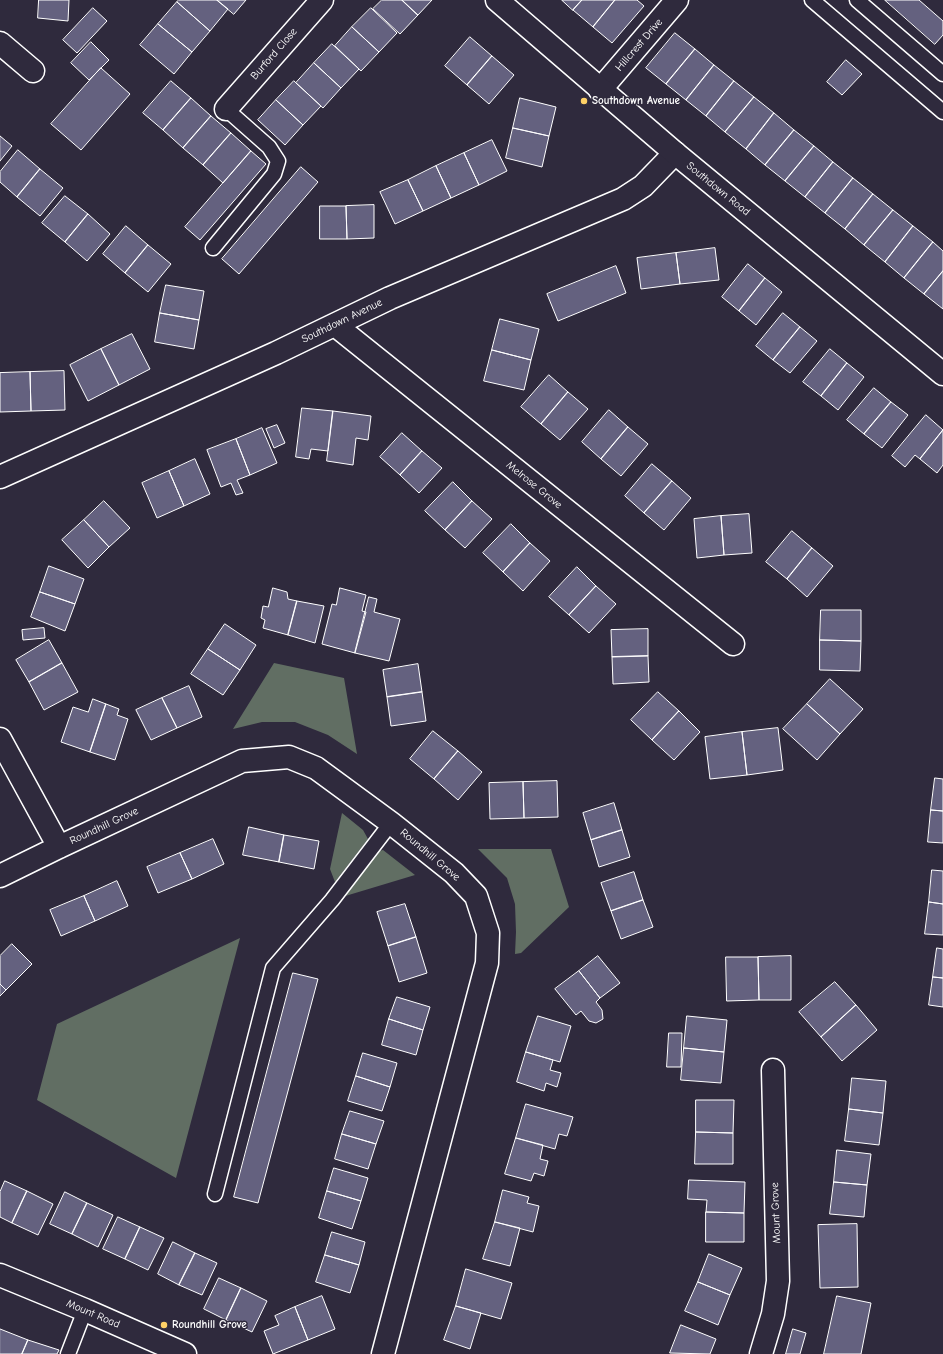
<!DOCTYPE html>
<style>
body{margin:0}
canvas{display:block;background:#2f2a3d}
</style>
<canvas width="943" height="1354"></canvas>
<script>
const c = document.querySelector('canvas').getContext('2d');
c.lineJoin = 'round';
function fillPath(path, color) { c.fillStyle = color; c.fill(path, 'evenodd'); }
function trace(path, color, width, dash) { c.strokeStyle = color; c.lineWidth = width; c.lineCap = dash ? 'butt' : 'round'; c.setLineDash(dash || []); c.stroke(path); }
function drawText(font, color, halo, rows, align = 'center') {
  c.font = font + ' "Comic Neue",sans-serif'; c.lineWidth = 3; c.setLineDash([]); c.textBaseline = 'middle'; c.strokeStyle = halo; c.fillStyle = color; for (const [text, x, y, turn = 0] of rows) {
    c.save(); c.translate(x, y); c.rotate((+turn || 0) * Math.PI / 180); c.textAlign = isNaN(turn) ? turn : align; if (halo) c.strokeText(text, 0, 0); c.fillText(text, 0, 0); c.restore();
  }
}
fillPath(new Path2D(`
 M274,663L344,678L357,754L328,735L295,722H262L233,729Z
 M342,813L363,830L368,839L335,882L330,869Z
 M478,849H551L569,907L521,953L515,954L516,932L515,904L507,878Z
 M383,850L415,875L342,897L376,852Z
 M240,938L176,1178L37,1100L57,1024Z`), '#616e63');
const building = new Path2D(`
 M39,0H69L68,21L38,18Z
 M179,0H217L228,9L210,31L177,2Z
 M217,0H246L234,14Z
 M382,0H402L418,15L400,34L373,9Z
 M402,0H432L418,15Z
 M562,0H582L573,10Z
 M582,0H615L593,27L573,10Z
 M615,0H637L644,6L612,43L593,27Z
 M885,0H919L943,21V35L935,44Z
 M177,2L210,31L192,52L158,24Z
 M93,8L107,21L77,53L63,40Z
 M371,8L397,33L379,52L352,27Z
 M158,24L192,52L174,74L140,45Z
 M352,27L379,52L361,71L335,46Z
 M675,33L695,49L666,84L646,68Z
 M470,37L492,56L467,85L445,66Z
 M91,42L109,60L89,80L71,63Z
 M332,44L359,69L341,88L314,63Z
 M695,49L714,65L686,100L666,84Z
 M492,56L514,75L489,104L467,85Z
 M846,60L862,74L842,95L827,82Z
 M314,63L341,88L323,108L296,83Z
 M714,65L734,81L706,116L686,100Z
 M101,68L130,94L81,150L51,124Z
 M171,81L191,98L163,130L143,113Z
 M294,81L321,106L303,125L276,100Z
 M734,81L754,97L725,132L706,116Z
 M754,97L774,113L746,149L725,132Z
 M191,98L211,116L183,148L163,130Z
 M520,98L556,107L549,136L513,128Z
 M276,100L303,125L285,145L258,120Z
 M774,113L794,130L765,165L746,149Z
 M211,116L231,133L203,165L183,148Z
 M513,128L549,136L542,167L506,158Z
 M794,130L814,146L785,181L765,165Z
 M231,133L251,151L223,183L203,165Z
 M0,136L12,146L0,161Z
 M492,140L507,171L479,185L464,153Z
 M814,146L833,162L805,197L785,181Z
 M18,150L40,169L17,197L0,182V172Z
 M251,151L266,164L200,240L185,227Z
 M464,153L479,185L451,198L436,166Z
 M833,162L853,178L825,213L805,197Z
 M436,166L451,198L423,211L408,180Z
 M301,167L318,182L239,274L222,259Z
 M40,169L63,188L40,216L17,197Z
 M853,178L873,194L845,229L825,213Z
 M408,180L423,211L395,224L380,192Z
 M873,194L893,210L864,245L845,229Z
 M65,196L88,214L65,242L42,223Z
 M374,205V238L347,239L346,206Z
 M320,206H346L347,239H320Z
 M893,210L913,226L885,262L864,245Z
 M88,214L110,234L87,261L65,242Z
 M126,226L148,245L125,273L103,254Z
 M913,226L933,242L904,278L885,262Z
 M933,242L943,251V271L924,294L904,278Z
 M148,245L171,264L148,292L125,273Z
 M715,248L719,280L680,284L676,253Z
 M676,253L680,284L641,289L637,258Z
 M748,264L765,278L739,311L722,297Z
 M616,266L626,293L558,321L547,294Z
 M943,271V309L924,294Z
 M765,278L782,292L756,325L739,311Z
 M166,285L204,291L199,320L160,313Z
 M160,313L199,320L194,349L155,342Z
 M783,313L800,327L773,360L756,346Z
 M500,319L539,329L531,360L492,350Z
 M800,327L817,341L790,373L773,360Z
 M132,334L150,369L119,385L101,349Z
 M101,349L119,385L88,401L70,365Z
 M830,349L847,363L821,396L803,382Z
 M492,350L531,360L524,390L484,381Z
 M847,363L864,377L838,410L821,396Z
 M64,371L65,410L31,411L30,372Z
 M30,372L31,411L0,412V373Z
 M549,375L568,392L541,424L521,407Z
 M874,388L891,402L864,434L847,420Z
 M568,392L588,409L560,440L541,424Z
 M891,402L908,415L882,448L864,434Z
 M302,408L333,411L328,451L311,449L309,459L296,457Z
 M609,410L628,427L601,459L582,442Z
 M333,411L371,416L368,440L356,438L353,465L327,461Z
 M926,415L943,430L920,459L915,455L905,467L892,456Z
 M277,425L285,443L274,448L266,429Z
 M628,427L648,444L621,476L601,459Z
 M262,428L277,463L250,475L236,439Z
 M943,430V465L937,473L920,459Z
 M402,433L422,451L400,475L380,457Z
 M236,439L250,475L237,480L243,493L236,495L231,483L221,487L207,450Z
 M422,451L442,468L419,493L400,475Z
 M195,459L210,494L184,506L169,471Z
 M652,464L672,481L644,513L625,496Z
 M169,471L184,506L157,518L142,483Z
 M672,481L691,498L664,530L644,513Z
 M453,482L472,501L445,530L425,511Z
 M104,501L130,528L109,547L84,520Z
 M472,501L492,519L465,548L445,530Z
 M749,514L752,553L724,555L721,516Z
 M721,516L724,555L697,558L694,519Z
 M84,520L109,547L88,568L62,540Z
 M511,524L530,543L503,572L483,553Z
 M792,531L812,548L787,579L766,562Z
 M530,543L550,561L523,591L503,572Z
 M812,548L833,566L807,597L787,579Z
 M49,566L84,579L75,604L40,592Z
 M577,567L596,586L569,615L549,597Z
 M596,586L616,604L589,633L569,615Z
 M273,588L287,592L288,599L297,601L288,635L263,628L265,620L261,618L263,606L268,607Z
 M340,588L366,595L362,611L366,612L355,653L322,644L332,604L336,605Z
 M40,592L75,604L65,631L31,617Z
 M369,597L377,599L374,612L400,619L389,661L355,653Z
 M297,601L324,606L315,643L288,635Z
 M821,610H861V641L820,640Z
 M225,624L256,645L240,670L208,649Z
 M44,628L45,638L23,640L22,630Z
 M648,629V656L612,657L611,630Z
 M49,640L62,663L29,682L16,660Z
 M820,640L861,641L860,671L820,670Z
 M208,649L240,670L223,695L191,674Z
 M648,656L649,682L613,684L612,657Z
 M62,663L78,692L44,710L29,682Z
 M418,664L422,692L387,697L383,670Z
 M830,679L863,709L840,734L807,704Z
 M189,686L202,717L177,728L162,698Z
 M422,692L426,721L391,726L387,697Z
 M658,692L679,711L652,740L631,720Z
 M162,698L177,728L151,740L136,710Z
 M93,699L106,704L90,752L61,742L73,707L88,712Z
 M106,704L119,709L117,715L128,719L115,760L90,752Z
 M807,704L840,734L817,760L783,729Z
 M679,711L700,732L674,760L652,740Z
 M778,728L783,770L747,775L742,732Z
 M433,731L458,751L434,779L410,759Z
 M742,732L747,775L710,779L705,737Z
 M458,751L482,772L458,800L434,779Z
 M935,778L943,779V811L931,810Z
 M557,781L558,817L524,818L523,782Z
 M523,782L524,818L490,819L489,783Z
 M614,803L622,830L591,840L583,813Z
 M931,810L943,811V843L928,842Z
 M249,827L284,835L279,862L243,855Z
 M622,830L630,857L599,867L591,840Z
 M284,835L319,841L314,869L279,862Z
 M213,839L224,864L192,879L180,853Z
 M180,853L192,879L158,893L147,867Z
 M932,870L943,871V904L929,902Z
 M634,872L643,900L611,911L601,883Z
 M117,881L128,906L95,921L84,896Z
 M84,896L95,921L61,936L50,910Z
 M643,900L653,927L621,939L611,911Z
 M929,902L943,904V935L925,934Z
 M405,904L416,937L388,946L377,912Z
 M416,937L427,973L399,982L388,946Z
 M12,944L32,964L6,990L0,984V956Z
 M937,948L943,949V978L933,977Z
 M598,956L620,983L600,998L579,971Z
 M791,956V1000H759L758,957Z
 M726,957H758L759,1000L727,1001Z
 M579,971L600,998L596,1002L602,1010L603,1019L596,1023L589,1021L581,1011L576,1015L555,989Z
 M293,973L318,979L258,1203L234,1197Z
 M933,977L943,978V1007L929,1005Z
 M835,982L856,1005L821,1037L799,1012Z
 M0,984L6,990L0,996Z
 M397,997L430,1007L423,1030L389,1019Z
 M856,1005L877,1030L842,1061L821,1037Z
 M538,1016L571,1026L560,1062L526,1052Z
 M687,1016L727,1020L724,1052L684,1048Z
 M389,1019L423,1030L416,1055L382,1045Z
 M669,1033H682L681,1067H667Z
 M684,1048L724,1052L721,1083L681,1080Z
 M526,1052L553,1060L550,1070L561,1073L557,1087L546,1083L544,1091L517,1082Z
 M363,1053L397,1063L390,1087L356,1076Z
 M356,1076L390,1087L382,1111L348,1101Z
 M852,1078L886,1081L883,1113L849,1109Z
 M696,1100H734L733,1133L696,1132Z
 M526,1104L573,1117L567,1136L559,1134L555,1149L516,1138Z
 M849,1109L883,1113L879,1145L845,1141Z
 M350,1111L384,1121L376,1144L342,1134Z
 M696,1132L733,1133V1164H695Z
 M342,1134L376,1144L368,1169L335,1159Z
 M516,1138L543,1145L540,1159L548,1161L544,1176L534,1173L531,1181L505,1174Z
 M837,1150L871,1154L867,1185L834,1182Z
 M334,1168L368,1178L361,1201L327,1191Z
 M689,1180L745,1182L744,1213L706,1212L707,1200L688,1199Z
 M5,1181L27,1191L12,1223L0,1217V1192Z
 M834,1182L867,1185L864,1217L830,1214Z
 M503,1190L529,1197L527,1203L539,1206L533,1232L495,1222Z
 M27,1191L53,1204L38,1235L12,1223Z
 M327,1191L361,1201L352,1229L319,1218Z
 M65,1192L87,1203L72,1234L50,1224Z
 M87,1203L113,1215L98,1247L72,1234Z
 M706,1212L744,1213V1242H706Z
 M118,1217L140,1227L125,1259L103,1249Z
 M495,1222L520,1228L510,1266L483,1259Z
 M857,1224L858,1287L820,1288L818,1225Z
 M140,1227L164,1238L148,1270L125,1259Z
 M332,1232L365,1242L359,1265L325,1255Z
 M173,1242L195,1253L179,1285L158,1274Z
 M195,1253L217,1263L202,1295L179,1285Z
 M709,1254L742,1268L730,1295L698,1282Z
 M325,1255L359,1265L350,1293L316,1282Z
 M466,1269L512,1283L501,1319L456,1306Z
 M219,1278L241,1288L226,1320L204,1309Z
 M698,1282L730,1295L718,1325L685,1311Z
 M241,1288L267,1301L252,1332L226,1320Z
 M322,1296L335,1329L308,1340L295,1307Z
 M837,1296L871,1303L861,1354H824Z
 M456,1306L481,1313L470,1349L444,1340Z
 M295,1307L308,1340L273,1354L264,1331L279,1325L275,1316Z
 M681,1325L716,1339L710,1354L670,1353Z
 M0,1329L28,1340L22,1354H0Z
 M793,1329L806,1333L800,1354H786Z
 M28,1340L59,1350L57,1354H22Z`);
fillPath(building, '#64617f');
trace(building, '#fff', 1);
const lane = new Path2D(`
 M812,0L943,112
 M857,0L943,74
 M213,248L274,174L278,161L269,147L226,109
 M215,1194L273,968L332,900L391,823
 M68,1354L85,1310`);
const street = new Path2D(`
 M0,43L33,71
 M600,90L677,0
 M226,109L322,0
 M335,325L733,644
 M0,477L276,353L390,298L623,199L643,186L675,153
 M0,739L59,847
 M0,876L59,847L242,761L289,757L316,768L391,823L454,873L476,896L488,933L487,963L383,1354
 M0,1275L85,1310L185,1354
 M761,1354L773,1314L778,1281L773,1070`);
const secondary = new Path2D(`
 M497,0L675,153L943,374`);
trace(lane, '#fff', 17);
trace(street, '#fff', 25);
trace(secondary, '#fff', 25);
trace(lane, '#2f2a3d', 14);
trace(street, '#2f2a3d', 22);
trace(secondary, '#2f2a3d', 22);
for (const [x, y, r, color] of [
 [584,101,4,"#ffd166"],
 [164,1325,4,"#ffd166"]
]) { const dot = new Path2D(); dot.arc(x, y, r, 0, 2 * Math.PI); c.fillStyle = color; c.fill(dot); trace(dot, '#2f2a3d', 1.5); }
drawText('11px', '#fff', '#2f2a3d', [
 ["Hillcrest Drive",639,45,-49],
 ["Burford Close",274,54,-49],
 ["Southdown Road",718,189,39],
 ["Southdown Avenue",342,321,-26],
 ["Melrose Grove",534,485,39],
 ["Roundhill Grove",104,826,-25],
 ["Roundhill Grove",430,855,40],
 ["Mount Grove",776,1213,-92],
 ["Mount Road",93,1314,23]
]);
drawText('bold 11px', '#fff', '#2f2a3d', [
 ["Southdown Avenue",592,101],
 ["Roundhill Grove",172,1325]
], 'left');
</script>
